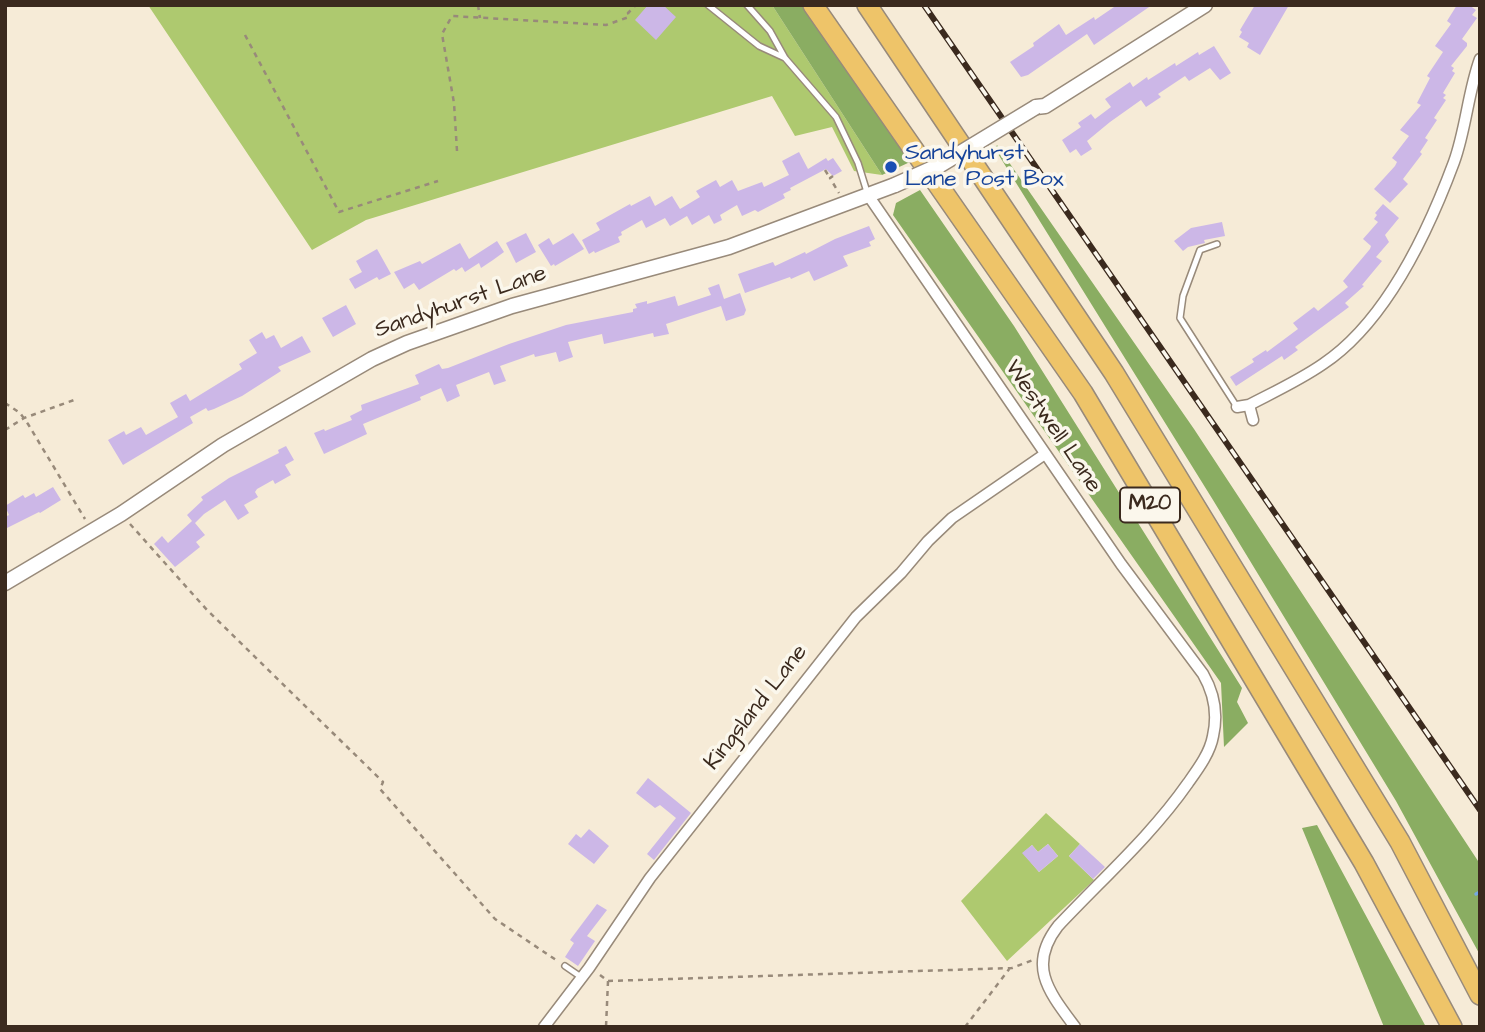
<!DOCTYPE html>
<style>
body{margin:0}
#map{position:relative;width:1485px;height:1032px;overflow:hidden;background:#f6ebd7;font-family:"Architects Daughter",sans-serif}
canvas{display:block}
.frame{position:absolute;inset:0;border:7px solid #3b2a1e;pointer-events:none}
</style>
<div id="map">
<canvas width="1485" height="1032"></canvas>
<div class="frame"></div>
</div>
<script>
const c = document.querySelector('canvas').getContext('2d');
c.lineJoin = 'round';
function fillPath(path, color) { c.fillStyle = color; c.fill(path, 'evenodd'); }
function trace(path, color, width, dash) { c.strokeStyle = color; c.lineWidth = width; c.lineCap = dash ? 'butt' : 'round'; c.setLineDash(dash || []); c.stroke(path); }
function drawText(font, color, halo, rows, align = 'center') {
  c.font = font + ' "Architects Daughter",sans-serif'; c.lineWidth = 7; c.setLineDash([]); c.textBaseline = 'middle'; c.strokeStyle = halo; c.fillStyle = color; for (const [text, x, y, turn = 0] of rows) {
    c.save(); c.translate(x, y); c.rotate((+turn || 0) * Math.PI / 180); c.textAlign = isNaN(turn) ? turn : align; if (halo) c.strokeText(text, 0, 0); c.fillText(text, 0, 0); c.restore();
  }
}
fillPath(new Path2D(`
 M148,5H772L882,175L854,171L832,127L795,136L772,96L366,220L312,250Z
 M1046,813L1080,844L1069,856L1094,880L1007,961L961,901ZM1048,844L1058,856L1039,872L1023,853L1032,845L1038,852Z`), '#aec96f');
fillPath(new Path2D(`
 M772,5H805L910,162L882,175Z
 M997,145L1194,429L1480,864V955L1396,801L1213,500L995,149Z
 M920,190L1014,326L1242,688L1237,702L1248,723L1224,747L1221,683L893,215L896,203Z
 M1317,825L1426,1027H1384L1302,828Z`), '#8aad62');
trace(new Path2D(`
 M1476,894L1480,892`), '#76a9e2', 3.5);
fillPath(new Path2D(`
 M648,5H663L676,17L656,40L635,20Z
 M1117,5H1152L1094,45L1087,34L1028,75L1021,77L1010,62L1034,46L1033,43L1059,24L1066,35L1094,17L1095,20Z
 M1255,5H1289L1260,55L1247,47L1249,43L1239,37L1242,32L1240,30Z
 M1457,5H1469L1476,10L1472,15L1477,18L1462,39L1467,43V46L1451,66L1454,68L1452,71L1455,73L1443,93L1446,95L1443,98L1446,100L1434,118L1437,120L1425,138L1428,140L1420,152L1422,154L1403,179L1408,184L1390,203L1374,189L1395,166L1397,162L1392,158L1409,136L1400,130L1421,105L1417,103L1430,78L1427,76L1443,52L1435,46L1451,24L1447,21Z
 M1214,46L1231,73L1220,80L1210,68L1189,81L1185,76L1158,94L1161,97L1146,107L1141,100L1110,122L1087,141L1092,149L1081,156L1076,149L1070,153L1062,140L1081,127L1078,123L1091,114L1095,119L1111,107L1105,99L1130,82L1133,87L1147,77L1148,80L1175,63L1176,66L1198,52L1199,55Z
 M799,152L808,169L826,158L828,161L833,158L842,171L833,176L826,169L790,188L791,190L783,194L785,198L758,212L755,210L742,216L737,205L720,215L722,220L714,224L709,215L692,225L687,216L670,226L665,218L646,228L642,220L621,232L622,235L618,237L620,242L595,253L594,251L589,254L582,240L600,230L596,223L630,204L631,206L650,196L655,206L672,196L680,209L700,197L696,191L716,180L720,187L732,180L738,191L762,182L764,187L789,175L782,161Z
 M1383,204L1399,218L1385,235L1389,242L1376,257L1382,261L1362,285L1364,286L1345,303L1349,307L1295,347L1298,350L1284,360L1282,356L1236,386L1230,377L1254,362L1252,359L1266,350L1267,352L1298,329L1293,323L1314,307L1318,311L1348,287L1343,281L1370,249L1371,246L1363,239L1378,222L1374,219L1377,215L1375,213Z
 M1222,222L1225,236L1204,240L1205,243L1188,247L1183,251L1174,241L1191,228Z
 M869,226L875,239L869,242L871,246L843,256L848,266L814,281L809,271L791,279L790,277L745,293L738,274L773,262L775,266L805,252L806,254L835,239Z
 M526,233L536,252L516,263L506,243Z
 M573,233L584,249L555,266L554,264L551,266L538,245L549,238L553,245Z
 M497,241L504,252L493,260L481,268L479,263L465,272L462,267L456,271L454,269L419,290L414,283L404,289L394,272L420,261L422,264L460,243L469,259Z
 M377,249L391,274L379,280L377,277L355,289L349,279L362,272L356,261Z
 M719,284L724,299L740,293L746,310L744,315L726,321L721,306L666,324L669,334L654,337L653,333L604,344L602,334L568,342L573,357L559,362L556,352L535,357L534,354L500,366L506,381L494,385L489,372L456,385L460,396L447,402L441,388L420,397L421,400L363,424L367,434L324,454L314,433L324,429L325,431L352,420L350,416L362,410L361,405L419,384L415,375L439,364L442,369L448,368L509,344L566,325L633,312V309L637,308L635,304L647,301V304L675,296L678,306L711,295L708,288Z
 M346,305L356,324L333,337L322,318Z
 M262,332L266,339L274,335L281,348L302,336L311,352L278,367L281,371L242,396L214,409L208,411L206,408L190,417L193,423L123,465L108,440L124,431L126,435L141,427L146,435L178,417L170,403L186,394L190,401L242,369L239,364L257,353L249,340Z
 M286,446L294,460L285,465L291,475L275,484L273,480L257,489L255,492L258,497L244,505L249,513L238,520L225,500L204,514L195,523L205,535L196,542L200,547L175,567L154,544L162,536L168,543L192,521L187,515L203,500L201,497L229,478L279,453L278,450Z
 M53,487L61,500L40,513L39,512L5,529V517L9,515L5,506L23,495L25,498L34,493L36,497Z
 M648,778L691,813L654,860L647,854L676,818L660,805L655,808L636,793Z
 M589,829L609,846L594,864L568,844L576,834L581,838Z
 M1048,844L1058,856L1039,872L1022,853L1032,845L1038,852Z
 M1080,844L1105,867L1093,879L1069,856Z
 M597,904L607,910L587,936L595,941L578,966L565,957L574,943L570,940Z`), '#ccb7e7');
const service = new Path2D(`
 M708,5L759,46L785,58
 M747,5L770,31L785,58L836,117L858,163L867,192
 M1217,244L1200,250L1183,296L1180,318L1237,407
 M565,966L581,977`);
const minor = new Path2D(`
 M868,195L1121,564L1203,674C1214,693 1218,714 1213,736C1210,753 1198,769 1188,783C1151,836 1102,879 1058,926C1027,966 1049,992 1075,1027
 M1249,405L1253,420
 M1237,407L1249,405C1274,392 1300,380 1323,364C1386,322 1428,232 1454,162C1466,129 1468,92 1480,59
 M544,1027L589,968L650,878L856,617L901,573L928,541L952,518L1045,454`);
const tertiary = new Path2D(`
 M1036,107L1045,106L1205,5
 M5,583L121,514L223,445L372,359L407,343L512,306L729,247L895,185`);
const motorway = new Path2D(`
 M813,5L1083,393L1364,863L1452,1027
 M867,5L1114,373L1400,842L1480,995`);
trace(service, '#988a7a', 8);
trace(minor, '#988a7a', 13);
trace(tertiary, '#988a7a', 17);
trace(motorway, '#988a7a', 22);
trace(new Path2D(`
 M478,5L480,18
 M245,35L339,212L438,181
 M457,151L454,103L442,34L452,16L606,25L629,17L628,13L636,5
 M825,170L830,178
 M833,176L830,178L839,193
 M5,403L20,413L28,424L85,519
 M5,430L24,418L74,400
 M130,524L207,610L383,782L380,789L495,919L559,962
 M600,975L608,981L606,1027
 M608,981L1012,968L1033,960
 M965,1027L1010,968`), '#988a7a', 2.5, [5, 5]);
trace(service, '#fff', 5);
trace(minor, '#fff', 10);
trace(tertiary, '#fff', 14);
trace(motorway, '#eec469', 19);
const rail = new Path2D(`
 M924,5L1480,810`);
trace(rail, '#3b2a1e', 6);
trace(rail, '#fbf7ec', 3.5, [10]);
const tertiaryBridge = new Path2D(`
 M895,185L942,164L1036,107`);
trace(tertiaryBridge, '#988a7a', 17, []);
trace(tertiaryBridge, '#fff', 14);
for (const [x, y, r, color] of [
 [891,167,7,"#1a4fb4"]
]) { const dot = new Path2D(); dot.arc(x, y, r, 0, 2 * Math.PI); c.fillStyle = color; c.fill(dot); trace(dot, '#fbf7ec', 2.5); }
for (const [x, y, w] of [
 [1150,505,60]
]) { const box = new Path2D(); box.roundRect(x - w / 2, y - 17.5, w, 35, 5); c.fillStyle = '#fbf7ec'; c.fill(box); trace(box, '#3b2a1e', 2); }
drawText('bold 21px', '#3b2a1e', null, [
 ["M20",1150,505]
]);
drawText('23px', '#164399', '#fbf7ec', [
 ["Sandyhurst",905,154],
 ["Lane Post Box",905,180]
], 'left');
drawText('23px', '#3b2a1e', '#fbf7ec', [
 ["Sandyhurst Lane",461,303,-19],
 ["Westwell Lane",1052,427,56],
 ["Kingsland Lane",757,708,-52]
]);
</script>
